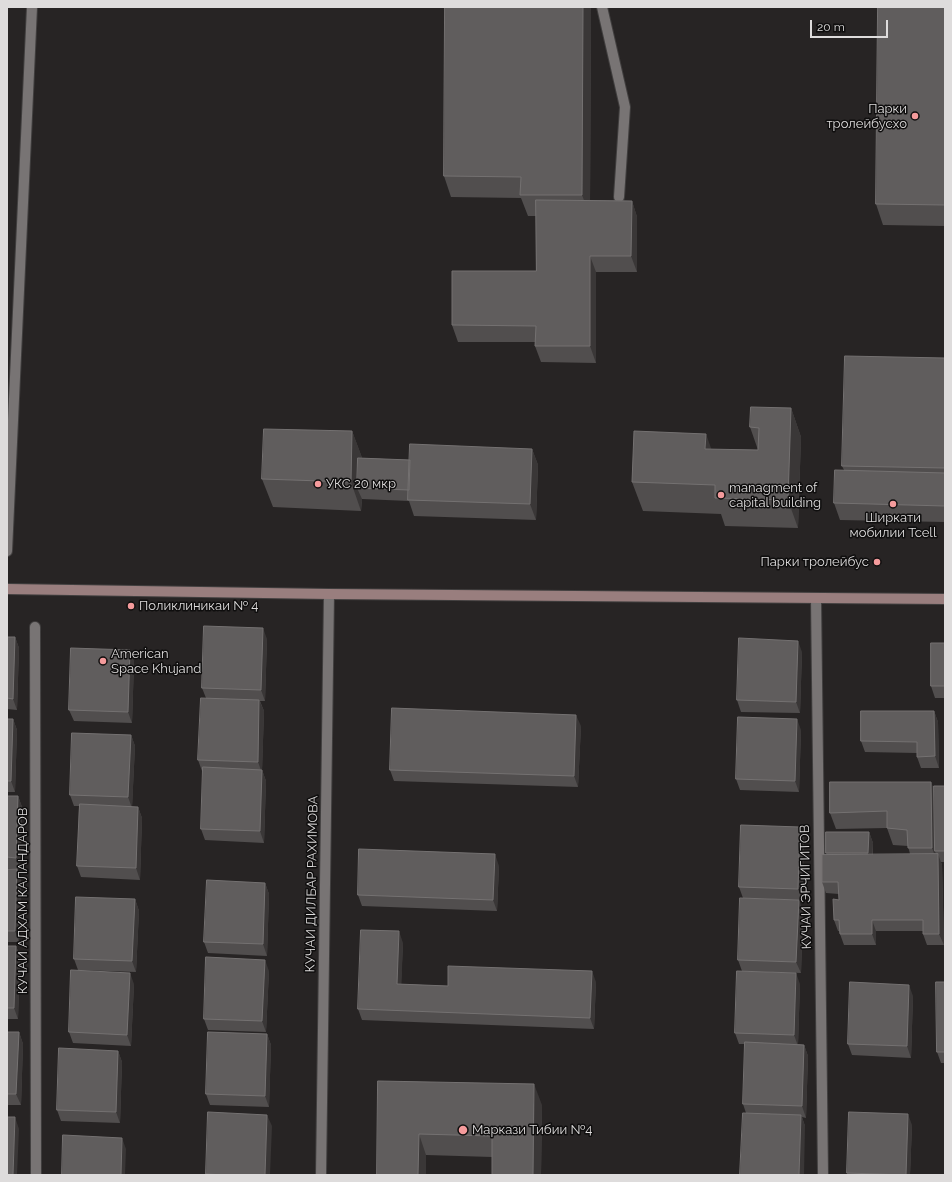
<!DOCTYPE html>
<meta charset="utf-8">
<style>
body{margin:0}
#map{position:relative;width:952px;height:1182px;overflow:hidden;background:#272424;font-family:Raleway,sans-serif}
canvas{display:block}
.frame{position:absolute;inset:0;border:8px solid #dedcdc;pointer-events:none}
.scale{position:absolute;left:810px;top:20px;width:78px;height:18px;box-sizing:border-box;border:2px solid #dedcdc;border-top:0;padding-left:5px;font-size:12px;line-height:14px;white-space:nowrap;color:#dedcdc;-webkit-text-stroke:3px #0f0e0e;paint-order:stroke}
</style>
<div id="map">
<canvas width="952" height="1182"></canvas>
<div class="frame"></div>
<div class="scale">20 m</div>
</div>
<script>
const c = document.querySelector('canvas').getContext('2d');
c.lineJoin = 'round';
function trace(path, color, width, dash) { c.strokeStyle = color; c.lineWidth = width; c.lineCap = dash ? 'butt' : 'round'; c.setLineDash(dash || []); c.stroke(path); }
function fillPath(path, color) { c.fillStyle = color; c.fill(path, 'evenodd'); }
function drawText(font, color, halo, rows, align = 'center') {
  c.font = font + ' Raleway,sans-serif'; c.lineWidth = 3; c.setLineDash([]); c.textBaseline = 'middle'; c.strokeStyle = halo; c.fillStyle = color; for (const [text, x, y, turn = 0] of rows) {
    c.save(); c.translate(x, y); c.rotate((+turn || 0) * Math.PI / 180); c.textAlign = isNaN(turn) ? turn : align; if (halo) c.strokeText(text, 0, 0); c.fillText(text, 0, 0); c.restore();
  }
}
const street = new Path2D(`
 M602,7L625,107L619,197
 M7,551L32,7
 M816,598L823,1175
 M35,627L36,1175
 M321,1175L329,594`);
const secondary = new Path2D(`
 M7,589L329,594L945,599`);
trace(street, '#413f3f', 12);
trace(secondary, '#413f3f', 12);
trace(street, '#787474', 10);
trace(secondary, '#997e7e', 10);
fillPath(new Path2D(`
 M583,7H590L591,10L590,200L632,201L637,217V272H596V363L541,362L535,346V342H458L452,325L536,271V216H528L521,198L451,197L444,176Z
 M945,7V226L883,225L876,204Z
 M945,358V522L840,520L834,503L844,470L842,466Z
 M791,408L801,437L798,528L725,526L721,514L643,511L632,482L711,449L758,450L750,427Z
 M352,431L362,458L410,460L532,449L538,465L536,520L414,516L409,501L362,499L361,511L273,507L262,479Z
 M7,637H15L19,648L17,710L7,709Z
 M267,639L265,701H260L264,711L262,770L266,781L264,843L205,840L201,829L203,771H202L198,760L206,698L202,688Z
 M945,643V698H935L931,686Z
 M130,650L134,662L132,723L74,721L69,710Z
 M802,652L800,713L741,712L737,700Z
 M934,711L938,722L939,768H921L917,757V753L865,752L861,741Z
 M7,719H13L17,730L15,792H7Z
 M581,726L578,787L394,781L390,770Z
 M801,730L799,792L740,790L736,779Z
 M131,735L135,746L132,807H138L142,818L140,880L81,877L77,866L79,806H74L70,795Z
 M931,782L934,791L945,786V862H941L942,865L944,945H927L923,934V931H876V945H844L840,934L839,931H838L834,920L839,900V894L826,893L822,882L827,855L826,853L869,832L873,843V855L910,854L908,846L893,845L887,828L836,829L830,813Z
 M7,796H18L22,807L20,869L7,868Z
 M804,838L802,900L743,898L739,887Z
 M499,866L497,911L362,906L358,895Z
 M7,869H17L21,881L19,942H7Z
 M265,883L269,894L267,956L208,953L204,942Z
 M135,899L139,911L136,972L78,970L74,959Z
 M803,911L801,973L742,971L738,960Z
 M403,943L401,984L448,986L596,982L594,1029L362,1020L358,1009Z
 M7,946H16L20,957L18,1019H7Z
 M269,971L266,1032L208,1030L204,1019Z
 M945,982V1063H941L937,1052Z
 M134,984L131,1046L73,1043L69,1032Z
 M800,984L798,1044L804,1045L808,1056L806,1118L802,1117L805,1126L746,1113L743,1104L745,1044H739L735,1033Z
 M913,996L911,1058L852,1055L848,1044Z
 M7,1032H19L23,1044L21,1105H7Z
 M267,1034L271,1045L269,1107L210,1105L206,1094Z
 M118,1051L122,1062L120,1123L61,1121L57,1110Z
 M378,1081L542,1105L541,1175H492V1157L426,1155V1175H377Z
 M912,1125L910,1175H847V1173Z`), '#514e4e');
fillPath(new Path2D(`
 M583,7H590L591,10L590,216L582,195Z
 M632,201L637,217V272L631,256Z
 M590,256L596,272V363L590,346Z
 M791,408L801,437L798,528L788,500Z
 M352,431L363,460L357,488L362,499L361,511L351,482Z
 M706,434L716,462L705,449Z
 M532,449L538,465L536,520L530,504Z
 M263,628L267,639L265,701L261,690Z
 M15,637L19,648L17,710L13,699Z
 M798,641L802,652L800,713L796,702Z
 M130,650L134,662L132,723L128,712Z
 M259,700L264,711L262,773L258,762Z
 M934,711L938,722L939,768L935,756Z
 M576,715L581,726L578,787L574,776Z
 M13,719L17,730L15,792L11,781Z
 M797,719L801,730L799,792L795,781Z
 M131,735L135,746L132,808L128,797Z
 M262,770L266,781L264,843L260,831Z
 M931,782L937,799L935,851L938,860V864L932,848Z
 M18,796L22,807L20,869L16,858Z
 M138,807L142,818L140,880L136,868Z
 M800,827L804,838L802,900L798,889Z
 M869,832L873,843L872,865L868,853Z
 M495,854L499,866L497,911L493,900Z
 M938,854L942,865L944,945L939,934Z
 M17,869L21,881L19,942L15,931Z
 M265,883L269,894L267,956L263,944Z
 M135,899L139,911L136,972L132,961Z
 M799,900L803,911L801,973L796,962Z
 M872,920L876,931V945L872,934Z
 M399,931L403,943L401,995L397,984Z
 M16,946L20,957L18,1019L14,1008Z
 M265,960L269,971L266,1032L262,1021Z
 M592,971L596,982L594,1029L590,1018Z
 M130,973L134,984L131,1046L127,1035Z
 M796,973L800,984L798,1046L794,1035Z
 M909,985L913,996L911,1058L907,1046Z
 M19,1032L23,1044L21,1105L16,1094Z
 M267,1034L271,1045L269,1107L265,1096Z
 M804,1045L808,1056L806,1118L802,1106Z
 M118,1051L122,1062L120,1123L116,1112Z
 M534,1084L542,1105L541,1175H533Z
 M908,1114L912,1125L910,1175H906Z
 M267,1115L272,1126L270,1175H265Z
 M801,1115L805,1126L804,1175H799Z
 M15,1117L19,1129L17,1175H13Z
 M419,1134L426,1155V1175H418Z
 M122,1138L126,1149L125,1175H121Z`), '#3a3737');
const building = new Path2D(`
 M445,7H583L582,195H520L521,177L444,176Z
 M878,7H945V205L876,204Z
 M536,200L632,201L631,256H590V346H535L536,326L452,325V271H536Z
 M845,356L945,358V468L842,466Z
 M751,407L791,408L788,500L715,498V485L632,482L634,431L706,434L705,449L758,450L759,428L750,427Z
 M264,429L352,431L351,482L262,479Z
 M410,444L532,449L530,504L408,500Z
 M358,458L410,460L409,490L357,488Z
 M835,470L945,473V506L834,503Z
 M204,626L263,628L261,690L202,688Z
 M7,637H15L13,699L7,698Z
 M739,638L798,641L796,702L737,700Z
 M931,643H945V686H931Z
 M71,648L130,650L128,712L69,710Z
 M201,698L259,700L258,762L198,760Z
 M392,708L576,715L574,776L390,770Z
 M861,711H934L935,756L917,757V742L861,741Z
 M738,717L797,719L795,781L736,779Z
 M7,719H13L11,781H7Z
 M72,733L131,735L128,797L70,795Z
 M203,767L262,770L260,831L201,829Z
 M830,782H931L932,848H908L907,830L887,828V811L830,813Z
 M934,786H945V851H935Z
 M7,796H18L16,858L7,857Z
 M80,804L138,807L136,868L77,866Z
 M741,825L800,827L798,889L739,887Z
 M826,832H869L868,853H826Z
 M359,849L495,854L493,900L358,895Z
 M938,854L939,934H923V920H872V934H840L839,920H834L833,899L839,900L838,882H822V855Z
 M7,869H17L15,931H7Z
 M207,880L265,883L263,944L204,942Z
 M76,897L135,899L132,961L74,959Z
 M740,898L799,900L796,962L738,960Z
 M361,930L399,931L397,984L448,986V966L592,971L590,1018L358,1009Z
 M7,946H16L14,1008H7Z
 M206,957L265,960L262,1021L204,1019Z
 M71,970L130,973L127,1035L69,1032Z
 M737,971L796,973L794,1035L735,1033Z
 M850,982L909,985L907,1046L848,1044Z
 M936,982H945V1052H937Z
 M7,1032H19L16,1094H7Z
 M208,1032L267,1034L265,1096L206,1094Z
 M745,1042L804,1045L802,1106L743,1104Z
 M59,1048L118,1051L116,1112L57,1110Z
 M378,1081L534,1084L533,1175H492V1136L419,1134L418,1175H377Z
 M208,1112L267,1115L265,1175H225L206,1174Z
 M849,1112L908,1114L906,1175L847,1173Z
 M743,1113L801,1115L799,1175H740Z
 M7,1117H15L13,1175H7Z
 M63,1135L122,1138L121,1175H62Z`);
fillPath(building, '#605d5d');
trace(building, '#747171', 1);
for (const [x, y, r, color] of [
 [915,116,4,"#f59b9c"],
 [318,484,4,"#f59b9c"],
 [721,495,4,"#f59b9c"],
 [893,504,4,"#f59b9c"],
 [877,562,4,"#f59b9c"],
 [131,606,4,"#f59b9c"],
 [103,661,4,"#f59b9c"],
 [463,1130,5,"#f59b9c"]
]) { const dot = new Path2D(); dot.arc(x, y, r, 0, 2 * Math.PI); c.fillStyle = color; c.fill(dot); trace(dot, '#0f0e0e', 1.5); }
drawText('13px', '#dedcdc', '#0f0e0e', [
 ["Парки",907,109,"right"],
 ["тролейбусхо",907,124,"right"],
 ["УКС 20 мкр",326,484],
 ["managment of",729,488],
 ["capital building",729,503],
 ["Ширкати",893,518,"center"],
 ["мобилии Tcell",893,533,"center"],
 ["Парки тролейбус",869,562,"right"],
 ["Поликлиникаи № 4",139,606],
 ["American",111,654],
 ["Space Khujand",111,669],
 ["Маркази Тибии №4",472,1130]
], 'left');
drawText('13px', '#dedcdc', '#0f0e0e', [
 ["КУЧАИ ДИЛБАР РАХИМОВА",312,884,-89],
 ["КУЧАИ ЭРЧИГИТОВ",806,887,-91],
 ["КУЧАИ АДХАМ КАЛАНДАРОВ",23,901,-90]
]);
</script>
